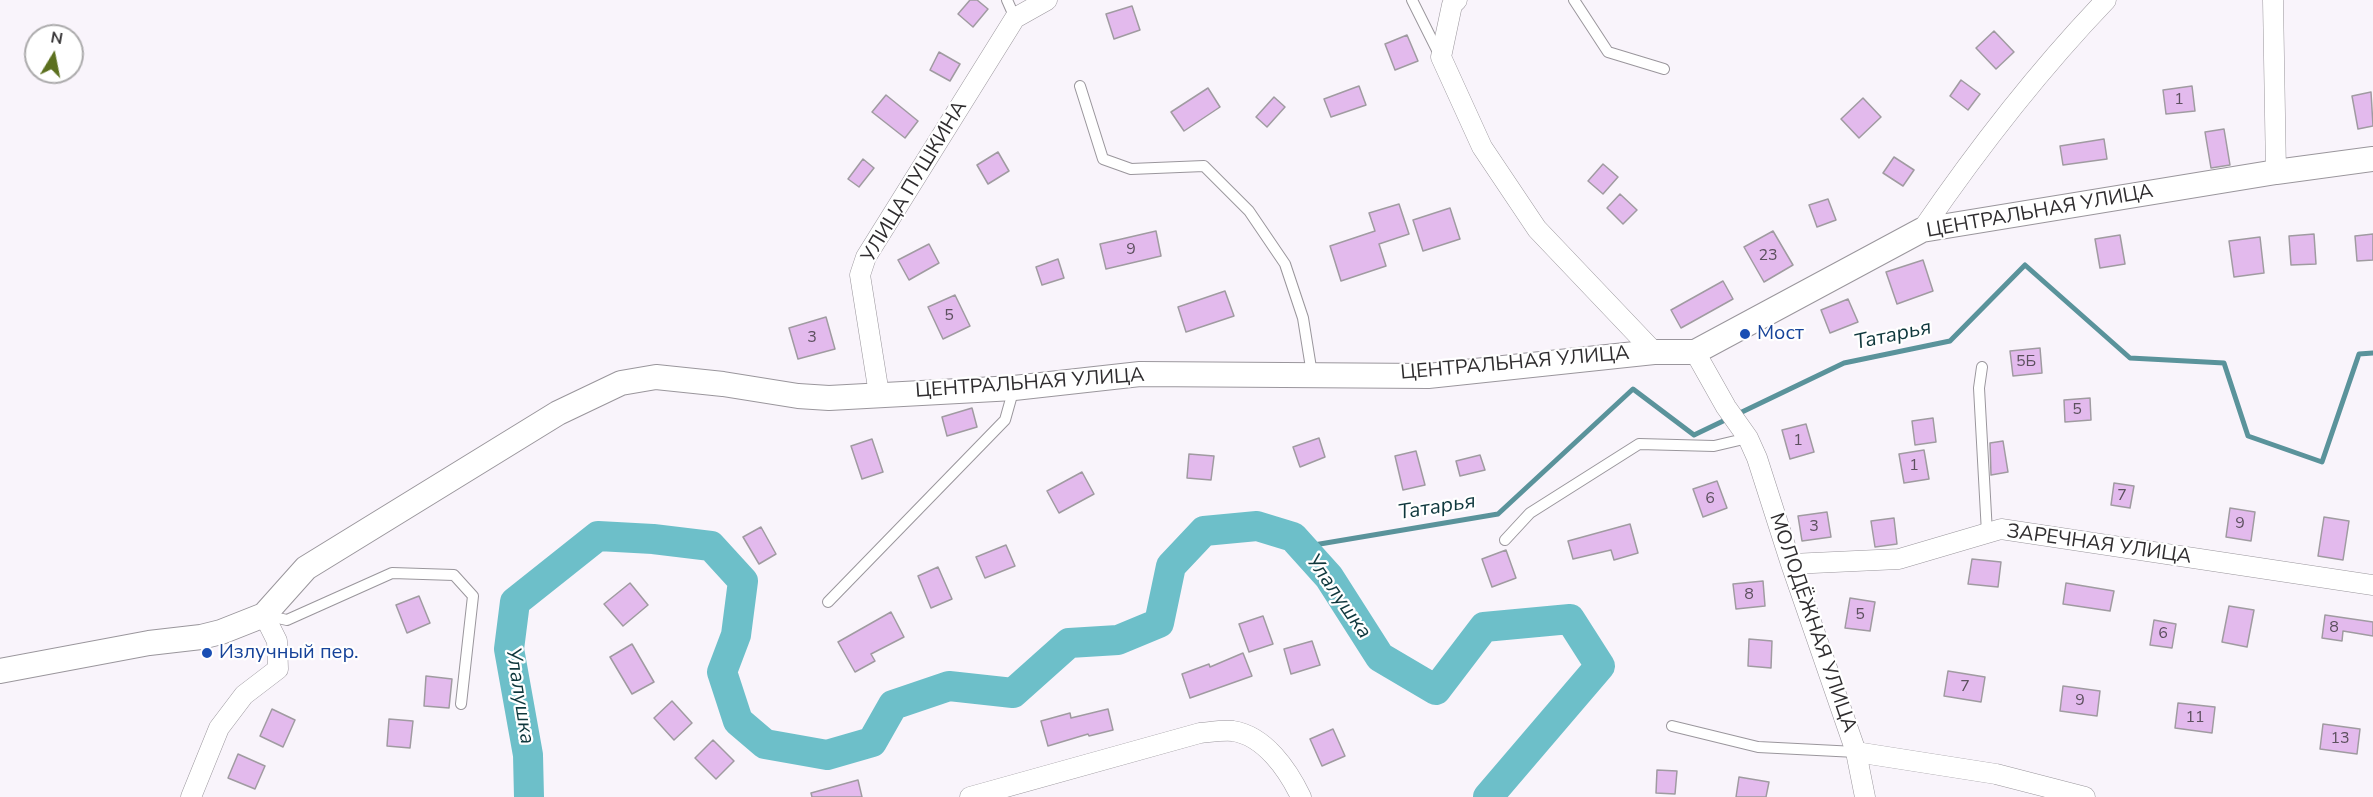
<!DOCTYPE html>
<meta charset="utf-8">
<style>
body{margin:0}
#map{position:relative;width:2373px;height:797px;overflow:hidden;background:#f9f4fb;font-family:"Nunito Sans",sans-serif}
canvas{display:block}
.north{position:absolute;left:24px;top:24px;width:60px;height:60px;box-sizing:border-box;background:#fff;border:2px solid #acabac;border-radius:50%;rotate:10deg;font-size:16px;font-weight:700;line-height:24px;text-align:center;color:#2f2d2f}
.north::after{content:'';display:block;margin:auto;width:21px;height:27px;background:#5c701f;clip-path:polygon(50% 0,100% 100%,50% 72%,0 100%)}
</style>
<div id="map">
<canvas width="2373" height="797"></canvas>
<div class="north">N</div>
</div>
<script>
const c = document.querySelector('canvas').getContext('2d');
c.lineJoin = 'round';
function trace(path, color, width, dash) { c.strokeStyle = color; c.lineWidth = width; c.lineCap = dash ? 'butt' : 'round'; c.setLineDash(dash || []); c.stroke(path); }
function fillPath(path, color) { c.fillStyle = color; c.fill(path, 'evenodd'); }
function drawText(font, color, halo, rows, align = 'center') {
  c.font = font + ' "Nunito Sans",sans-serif'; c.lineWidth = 4.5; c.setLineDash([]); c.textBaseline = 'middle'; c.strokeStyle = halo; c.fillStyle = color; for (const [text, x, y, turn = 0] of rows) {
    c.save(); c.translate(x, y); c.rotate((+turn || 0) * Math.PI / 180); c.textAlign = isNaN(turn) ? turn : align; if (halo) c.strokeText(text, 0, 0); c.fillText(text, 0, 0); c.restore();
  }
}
trace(new Path2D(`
 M1302,547L1498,514L1633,389L1694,435L1844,363L1950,341L2025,265L2130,358L2224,363L2248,436L2322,462L2359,354L2373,353`), '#5a939b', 5);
trace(new Path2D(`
 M529,797L528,755L509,649L515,602L598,536L653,539L711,546L743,581L736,635L722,672L738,721L765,744L827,755L872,742L893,705L949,686L1013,693L1069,643L1118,640L1159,623L1171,566L1204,531L1257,526L1293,537L1329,577L1380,657L1436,690L1484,627L1570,619L1600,666L1488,797`), '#6dbfc9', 30);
const building = new Path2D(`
 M970,0H977L988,9L973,27L958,14Z
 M1132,6L1140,30L1114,39L1106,14Z
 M1994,31L2014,52L1996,69L1976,48Z
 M1407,35L1418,61L1395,70L1385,44Z
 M939,52L960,64L950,81L930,70Z
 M1961,80L1980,94L1968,110L1950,96Z
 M1359,86L1366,105L1331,117L1324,99Z
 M2192,86L2195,111L2166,114L2163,90Z
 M1208,88L1220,107L1184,131L1171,112Z
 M2371,92L2373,126L2358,129L2352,96Z
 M886,95L918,121L905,138L872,112Z
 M1274,97L1285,107L1267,127L1256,117Z
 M1863,98L1881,117L1859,138L1841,119Z
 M2224,129L2230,165L2211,168L2205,132Z
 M2104,139L2107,159L2063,165L2060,146Z
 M998,152L1009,171L988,184L977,165Z
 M1894,157L1914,170L1903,186L1883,173Z
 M863,159L874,168L859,187L848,179Z
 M1603,164L1618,177L1603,194L1588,181Z
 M1620,194L1637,210L1623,224L1607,208Z
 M1828,199L1836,220L1817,227L1809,205Z
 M1399,204L1409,234L1379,244L1386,266L1341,281L1330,246L1375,231L1369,213Z
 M1450,208L1460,239L1423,251L1413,220Z
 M1156,231L1161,256L1106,269L1100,244Z
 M1773,231L1793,265L1764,282L1744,247Z
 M2314,234L2316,264L2291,265L2289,236Z
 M2373,234V260L2357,261L2355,236Z
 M2120,235L2125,264L2100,268L2095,239Z
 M2260,237L2264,273L2234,277L2229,241Z
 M929,244L939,263L909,280L898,260Z
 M1058,259L1064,278L1042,285L1036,267Z
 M1923,260L1933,291L1897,304L1886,272Z
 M1723,281L1733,299L1681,328L1671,310Z
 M1225,291L1234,316L1186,332L1178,307Z
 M955,295L970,326L943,339L928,307Z
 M1848,299L1858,322L1830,333L1821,310Z
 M826,317L835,349L798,359L789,328Z
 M2040,348L2042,373L2013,376L2010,351Z
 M2090,398L2091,420L2065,422L2064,400Z
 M972,408L977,427L947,436L942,417Z
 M1933,418L1936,442L1915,445L1912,421Z
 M1806,424L1814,452L1790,459L1782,430Z
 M1319,438L1325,457L1300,467L1293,447Z
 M872,439L883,472L862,479L851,446Z
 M2003,441L2008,472L1991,475L1990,443Z
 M1924,450L1929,479L1904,483L1899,454Z
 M1416,451L1425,485L1403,490L1395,456Z
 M1189,454L1214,456L1211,480L1187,478Z
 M1480,455L1485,470L1460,476L1456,461Z
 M1082,472L1094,494L1059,513L1047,491Z
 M1717,481L1727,508L1703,517L1693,489Z
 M2114,483L2134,486L2130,508L2111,505Z
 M2230,508L2255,512L2251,541L2226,537Z
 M1827,512L1831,537L1802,541L1798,516Z
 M2324,517L2349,521L2343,560L2318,556Z
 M1894,518L1897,544L1875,547L1871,521Z
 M1630,524L1638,553L1614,560L1611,550L1573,559L1568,541Z
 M761,527L776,554L759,564L743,537Z
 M1006,545L1015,566L985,578L976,557Z
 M1506,550L1516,578L1492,587L1482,559Z
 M1972,559L2001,562L1998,587L1968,584Z
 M938,567L952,599L931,608L918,576Z
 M1763,581L1765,606L1736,609L1733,584Z
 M630,583L648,605L623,626L604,604Z
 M2066,583L2114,591L2110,611L2063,604Z
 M419,596L430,623L407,633L396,605Z
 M1850,598L1875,602L1870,631L1845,628Z
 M2229,606L2254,610L2247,647L2222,642Z
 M891,612L904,637L871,654L875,661L855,672L838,642Z
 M2325,615L2373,622V636L2343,631L2342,641L2322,638Z
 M1263,616L1273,644L1249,652L1239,624Z
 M2154,620L2176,624L2172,648L2150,645Z
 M1749,639L1772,641L1771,668L1748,666Z
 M1312,641L1320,665L1291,674L1284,649Z
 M632,644L654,682L632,694L610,657Z
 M1243,653L1252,676L1190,698L1182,674L1209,664L1210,667Z
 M1948,671L1985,677L1981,702L1944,696Z
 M426,676L452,679L449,708L424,706Z
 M2063,686L2100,691L2097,716L2060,711Z
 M672,701L692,723L674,740L654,718Z
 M2178,703L2215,707L2212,733L2175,728Z
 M272,709L295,720L283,747L260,736Z
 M1108,709L1113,730L1089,736L1088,734L1048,746L1041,721L1070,713L1071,718Z
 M389,719L413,721L410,748L387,746Z
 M2323,724L2360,729L2357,754L2320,749Z
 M1333,729L1345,756L1322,766L1310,739Z
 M713,740L734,761L716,779L695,758Z
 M238,754L265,766L255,789L228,778Z
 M1657,770L1677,771L1675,794L1656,793Z
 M1739,777L1769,782L1766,797H1736Z
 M858,780L862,797H812L811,793Z`);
fillPath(building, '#e3baed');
trace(building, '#a09ba1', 1.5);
const service = new Path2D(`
 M1007,0L1015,18
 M1412,0L1440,56
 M1574,0L1608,52L1664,69
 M1080,86L1103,159L1131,169L1204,166L1249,211L1285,264L1303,318L1312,374
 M1982,367L1979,388L1987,533
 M1505,540L1530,513L1639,444L1714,446L1748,438
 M828,602L1005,420L1014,388
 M264,615L287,620L392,573L454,575L473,596L461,704
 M1672,726L1758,747L1856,752`);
const minor = new Path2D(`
 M1457,0L1452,5L1441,57L1482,147L1537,229L1654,352
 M2273,0L2276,172
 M1922,230C1979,147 2036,73 2106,0
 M1695,352L1726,407L1748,438L1757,458L1791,564L1856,752L1996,774L2085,797
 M879,394L860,275L866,257L1015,18L1047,0
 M1791,564L1899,559L2001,529L2373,585
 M1856,752L1865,797
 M191,797L219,728L244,695L278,669L277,641L264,615
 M970,797L1200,733C1211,732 1222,730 1233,731C1265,736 1288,770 1301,797`);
const tertiary = new Path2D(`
 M0,671L149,643L201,637L221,632L264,615L306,568L558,413L621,383L656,377L723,384L798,396L829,398L1014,388L1140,374L1428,376L1654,352H1695L1922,230L2276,172L2373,159`);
trace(service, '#9a969c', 12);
trace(minor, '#9a969c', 21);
trace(tertiary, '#9a969c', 26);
trace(service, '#fff', 10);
trace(minor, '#fff', 20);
trace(tertiary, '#fff', 24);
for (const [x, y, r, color] of [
 [1745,334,6,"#1a4fb4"],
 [207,653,6,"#1a4fb4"]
]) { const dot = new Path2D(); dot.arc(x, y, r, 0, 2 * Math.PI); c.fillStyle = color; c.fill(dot); trace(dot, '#fff', 2); }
drawText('16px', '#5c505e', null, [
 ["1",2179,100],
 ["9",1131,250],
 ["23",1768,256],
 ["5",949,316],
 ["3",812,338],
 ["5Б",2026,362],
 ["5",2077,410],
 ["1",1798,441],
 ["1",1914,466],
 ["7",2122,496],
 ["6",1710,499],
 ["9",2240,524],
 ["3",1814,527],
 ["8",1749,595],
 ["5",1860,615],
 ["8",2334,628],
 ["6",2163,634],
 ["7",1965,687],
 ["9",2080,701],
 ["11",2195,718],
 ["13",2340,739]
]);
drawText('20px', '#2f2d2f', '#fff', [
 ["УЛИЦА ПУШКИНА",915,182,-59],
 ["ЦЕНТРАЛЬНАЯ УЛИЦА",2040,212,-10],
 ["ЦЕНТРАЛЬНАЯ УЛИЦА",1515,364,-5],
 ["ЦЕНТРАЛЬНАЯ УЛИЦА",1030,384,-4],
 ["ЗАРЕЧНАЯ УЛИЦА",2099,545,8],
 ["МОЛОДЁЖНАЯ УЛИЦА",1812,623,71]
]);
drawText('20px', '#164399', '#fff', [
 ["Мост",1757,334],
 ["Излучный пер.",219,653]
], 'left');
drawText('italic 21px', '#0e373c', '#fff', [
 ["Татарья",1893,336,-12],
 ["Татарья",1437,508,-9],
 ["Улалушка",1338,597,55],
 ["Улалушка",519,696,81]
]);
</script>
